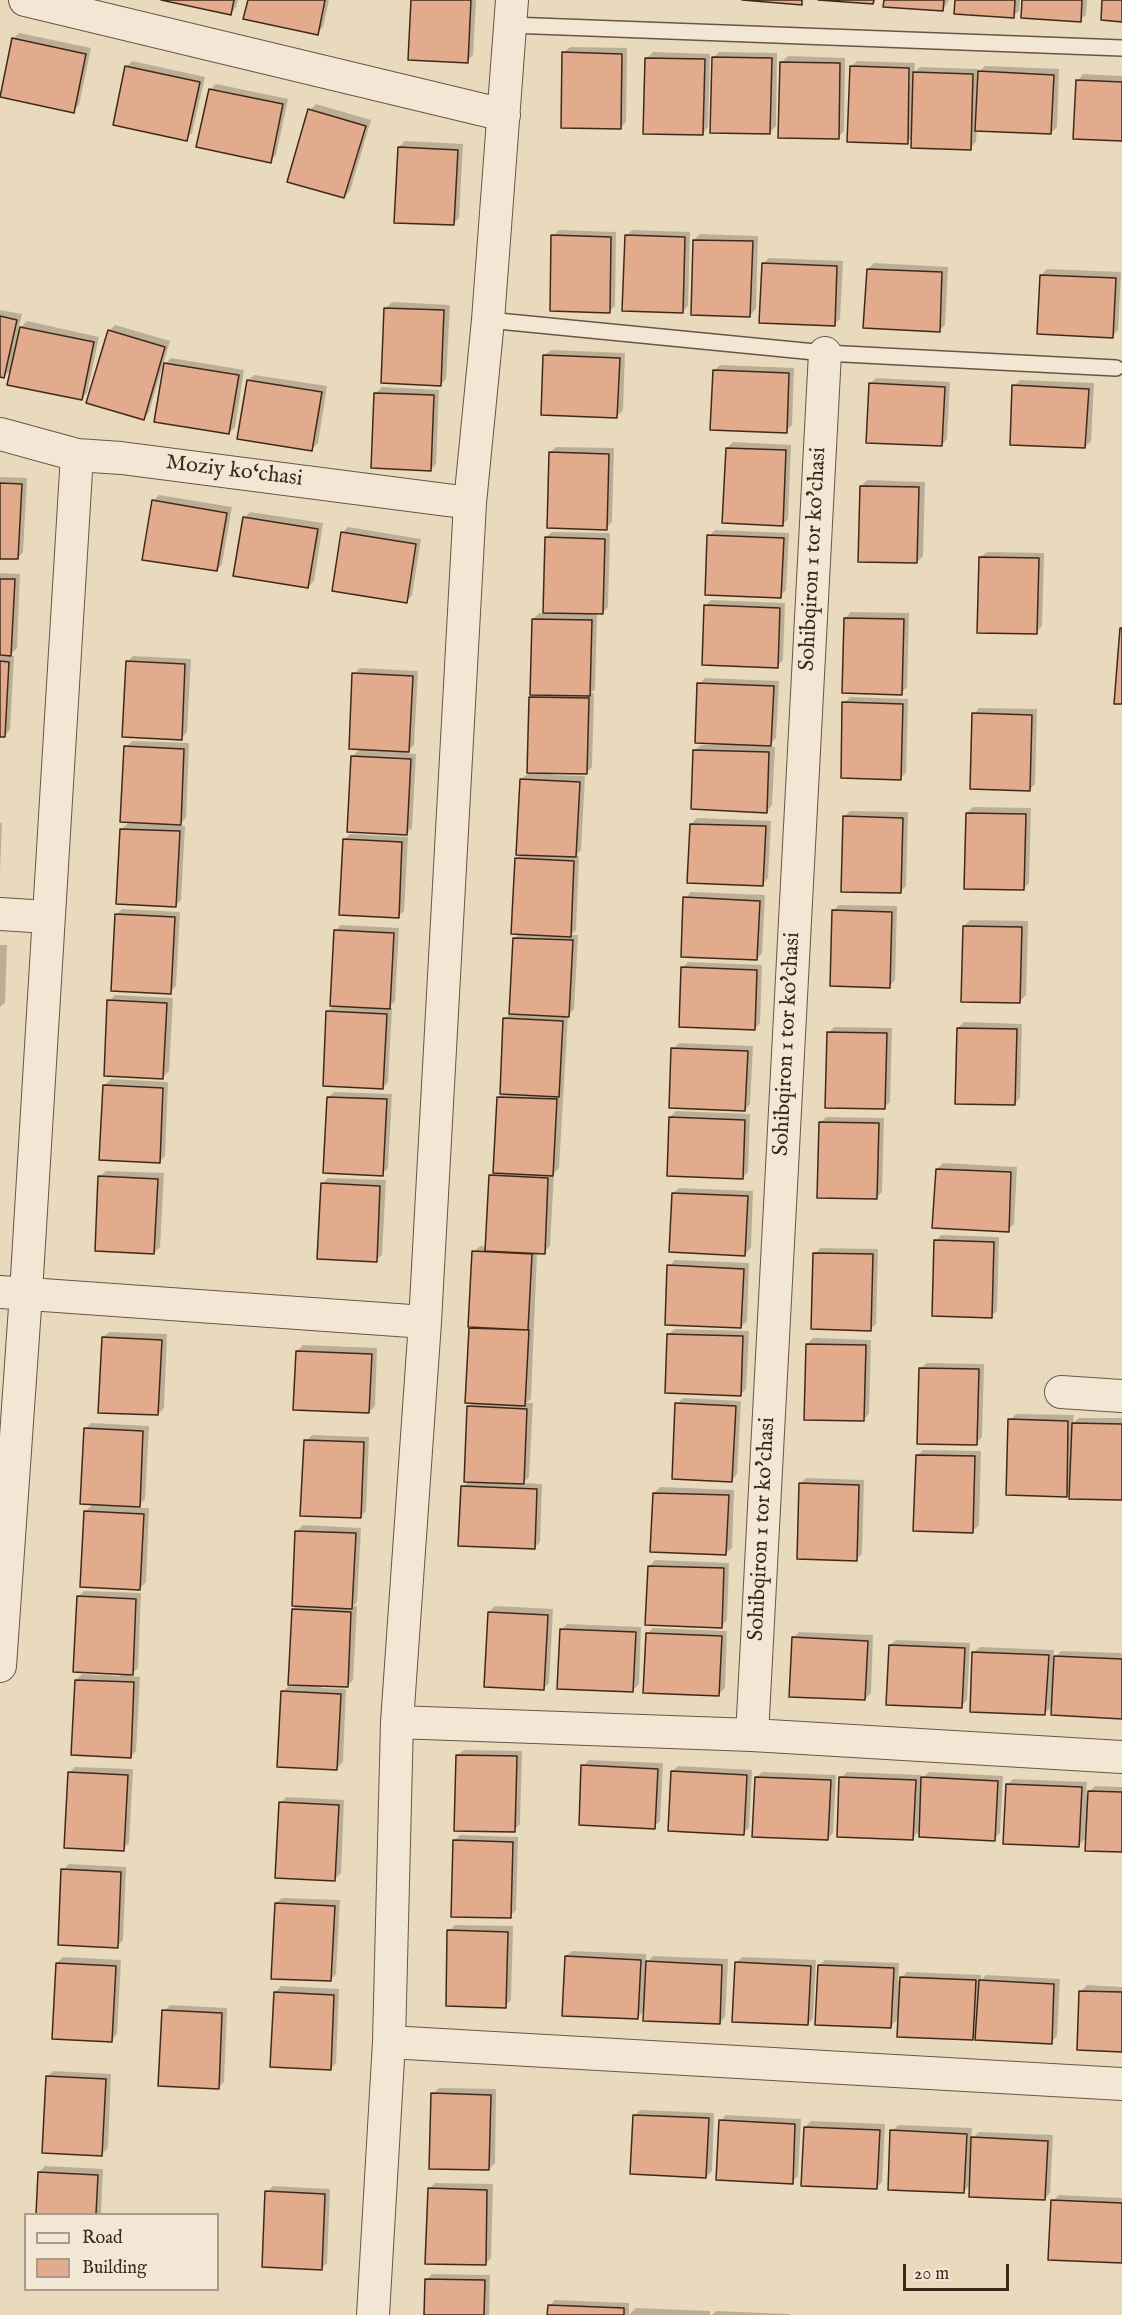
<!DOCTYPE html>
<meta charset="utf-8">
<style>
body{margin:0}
#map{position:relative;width:1122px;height:2315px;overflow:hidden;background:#e9dabd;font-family:"IM FELL English",serif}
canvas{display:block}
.legend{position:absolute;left:24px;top:2213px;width:195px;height:78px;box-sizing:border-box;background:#f1e7d4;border:2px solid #ab9b8a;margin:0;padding:8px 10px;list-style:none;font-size:18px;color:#41291a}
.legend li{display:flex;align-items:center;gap:12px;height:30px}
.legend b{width:30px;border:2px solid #ab9b8a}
.scale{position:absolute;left:903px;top:2264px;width:106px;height:27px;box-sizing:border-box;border:3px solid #41291a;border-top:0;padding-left:8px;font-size:18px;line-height:21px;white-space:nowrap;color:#41291a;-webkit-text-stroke:4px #f1e7d4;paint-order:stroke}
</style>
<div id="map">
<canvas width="1122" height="2315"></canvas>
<ul class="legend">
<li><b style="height:8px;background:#f1e7d4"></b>Road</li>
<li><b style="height:16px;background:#e3ab8d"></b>Building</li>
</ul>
<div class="scale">20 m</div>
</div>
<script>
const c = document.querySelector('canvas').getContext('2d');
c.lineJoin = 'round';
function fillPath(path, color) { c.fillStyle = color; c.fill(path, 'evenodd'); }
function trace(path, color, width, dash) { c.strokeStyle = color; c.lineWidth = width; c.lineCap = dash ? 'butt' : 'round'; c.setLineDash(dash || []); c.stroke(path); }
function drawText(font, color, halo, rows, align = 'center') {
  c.font = font + ' "IM FELL English",serif'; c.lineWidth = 6; c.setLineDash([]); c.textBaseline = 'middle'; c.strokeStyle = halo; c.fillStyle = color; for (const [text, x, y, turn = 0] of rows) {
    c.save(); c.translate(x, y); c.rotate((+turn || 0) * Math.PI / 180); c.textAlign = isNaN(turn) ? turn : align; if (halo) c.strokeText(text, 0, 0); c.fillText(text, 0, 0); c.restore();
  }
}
fillPath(new Path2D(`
 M168,0H238L236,7L231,13Z
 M249,0H329L323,27L317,33Z
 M412,0H476L473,55L467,61Z
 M885,0H949L943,10Z
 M957,0H1020L1019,11L1013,16Z
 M1024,0H1087L1086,15L1080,20Z
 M19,33L91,48L79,105L73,111L13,39Z
 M570,47L627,48L626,122L620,128L564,52Z
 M653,52L710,54L708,127L703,133L647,58Z
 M719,52L777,53L776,126L770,132L714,57Z
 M788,56L845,58L844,131L838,137L782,62Z
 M132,61L205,77L192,133L186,139L126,67Z
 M857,61L915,63L914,73L920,67L978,69V73L985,66L1059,69L1057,127L1051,133L977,129L976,142L970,148L913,137L907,142L851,67Z
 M1083,74L1122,76V140L1078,80Z
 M216,84L288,99L276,155L270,161L210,90Z
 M316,104L371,120L350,191L344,197L310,110Z
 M405,141L463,144L459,218L453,224L399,147Z
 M559,230L616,232L615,306L609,311L553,236Z
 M632,230L690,232L688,306L682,312L626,236Z
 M700,234L758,236L756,309L750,315L694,240Z
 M769,258L843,261L840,319L834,324L763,264Z
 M874,263L948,267L945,325L939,331L868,269Z
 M1047,269L1121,272L1118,330L1112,336L1041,275Z
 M392,302L450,305L446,379L440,385L386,308Z
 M0,310L22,314L18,330L27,321L99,337L87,393L81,399L12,368L4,377L0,376Z
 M115,325L170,341L149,412L144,418L109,331Z
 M551,350L625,353L623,410L617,416L545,355Z
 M171,358L244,370L235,427L229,433L164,365Z
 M720,365L794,368L792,425L786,431L714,371Z
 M254,375L327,386L318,443L312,449L248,380Z
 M876,378L950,382L947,439L942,445L870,384Z
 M1020,380L1094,383L1091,441L1085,447L1014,386Z
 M382,387L439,390L436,464L430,470L376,393Z
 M733,442L791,445L788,519L782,525L727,448Z
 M556,447L614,448L612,522L606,528L550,453Z
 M0,477L27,478L23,552L18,558L0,557Z
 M867,480L925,482L923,556L917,562L861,486Z
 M159,495L232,507L222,564L217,570L153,501Z
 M250,512L323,523L314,581L308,587L244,518Z
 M348,527L421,539L412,595L407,601L342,533Z
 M715,530L789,533L786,590L780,596L709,536Z
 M552,532L610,533L608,607L602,613H597L595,689L591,693H594L592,767L586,773L553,772V775L585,776L581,850L576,855L579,856L576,930L571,935H578L574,1009L568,1015L559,1168L554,1173L550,1246L544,1252H537L531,1399L526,1403H533L529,1477L523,1483L542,1484L540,1542L534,1548L463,1487L469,1481V1407L473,1402H467L474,1252L480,1246L487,1247L490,1176L495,1171L498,1098L503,1093L505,1019L511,1013L514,939L520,933L516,859L521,854V779L528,774L530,698L535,693L533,619L539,613L544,614L546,537Z
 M987,552L1044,553L1042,626L1036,632L981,557Z
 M0,573L20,574L17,648L9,656H14L10,730L4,736H0Z
 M711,600L785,603L783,660L777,666L705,606Z
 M851,612L909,613L907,687L901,693L845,618Z
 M133,656L191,659L187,732L181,738L127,662Z
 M360,668L418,671L414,745L406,753L416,754L412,828L406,834L352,757L361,748L354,674Z
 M705,678L779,681L776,738L768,747H775L772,805L767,811L695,750L701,745H713L699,684Z
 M850,697L908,699L906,773L900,778L844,703Z
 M979,708L1037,709L1035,784L1029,790L974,714Z
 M132,741L189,743L186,818L178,826H185L181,900L175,906L121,830L130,821L126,747Z
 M973,807L1031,808L1029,883L1023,889L967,813Z
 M850,811L908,812L906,886L900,892L844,817Z
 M697,818L771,821L768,878L763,884L691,824Z
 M0,823H2L0,872Z
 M350,834L408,837L404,911L398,916L344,840Z
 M691,892L765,895L762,953L757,959L685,898Z
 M839,905L897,906L895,980L889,986L833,911Z
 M122,909L180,912L176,986L170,992L116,915Z
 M970,920L1028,921L1026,995L1020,1001L964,926Z
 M341,925L399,928L395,1001L388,1008H392L388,1082L383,1088L328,1011L335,1004V931Z
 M0,945H7L5,1003L0,1007Z
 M688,962L762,965L760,1023L754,1029L682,968Z
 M115,995L173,998L169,1071L163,1077L109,1001Z
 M964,1022L1022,1024L1020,1098L1014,1104L958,1028Z
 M834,1027L892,1028L890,1102L884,1108L829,1033Z
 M679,1043L753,1046L750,1104L745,1110L673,1049Z
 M111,1079L168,1082L165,1156L159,1162L105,1085Z
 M334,1092L392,1094L388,1168L382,1174L328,1098Z
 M676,1111L750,1114L748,1172L742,1178L670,1117Z
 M826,1117L884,1118L882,1192L876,1198L820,1123Z
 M943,1163L1017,1167L1014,1224L1008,1230L937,1169Z
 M106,1171L164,1173L160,1247L154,1253L100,1176Z
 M328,1178L386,1180L382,1255L376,1260L322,1184Z
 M679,1188L753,1191L751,1248L745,1254L673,1193Z
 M941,1235L999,1237L997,1311L991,1316L936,1241Z
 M820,1248L878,1249L876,1324L870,1329L815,1254Z
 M675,1260L749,1263L747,1321L741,1327L669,1266Z
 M675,1329L749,1331L746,1389L741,1394L669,1334Z
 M109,1332L167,1334L164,1408L158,1414L103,1337Z
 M813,1338L871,1340L869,1414L863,1420L807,1344Z
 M303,1345L377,1348L375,1406L369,1412L297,1351Z
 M927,1363L984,1364L982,1437L976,1443L921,1368Z
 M683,1398L741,1401L737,1474L732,1480L677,1404Z
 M1016,1414L1074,1415L1073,1423L1079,1418H1122V1498L1071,1491L1066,1496L1010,1420Z
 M91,1423L149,1426L145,1499L137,1508H149L146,1582L140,1588L85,1512L94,1503L85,1429Z
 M312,1435L369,1437L366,1511L360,1517L306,1441Z
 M923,1450L981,1451L979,1525L973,1531L917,1456Z
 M806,1478L864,1480L862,1554L856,1559L800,1484Z
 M660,1487L734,1490L732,1548L726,1553L654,1493Z
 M303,1525L361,1528L357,1602L353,1606H357L353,1680L347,1686L321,1685V1688L346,1689L343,1762L337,1768L282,1692L289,1686L293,1609L297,1605V1531Z
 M655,1560L729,1563L727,1620L721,1626L650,1566Z
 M84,1591L141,1593L138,1668L130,1676L140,1677L136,1751L130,1757L76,1680L82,1674L121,1676L78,1597Z
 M495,1606L553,1609L549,1683L543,1689L489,1612Z
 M567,1624L641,1627L639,1684L633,1690L561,1630Z
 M653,1628L727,1631L725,1688L719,1694L647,1634Z
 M799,1632L873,1635L871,1693L865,1699L793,1638Z
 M896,1640L970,1643L967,1700L961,1706L890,1645Z
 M980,1647L1054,1650L1053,1659L1061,1651L1122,1653V1717L1053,1705L1045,1713L974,1652Z
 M464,1750L522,1751L520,1824L514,1830L458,1755Z
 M589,1760L663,1763L660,1821L654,1827L583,1766Z
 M678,1766L752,1770L749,1828L743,1833L672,1772Z
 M75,1767L133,1769L129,1843L123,1849L69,1773Z
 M762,1772L836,1775L833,1833L827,1839L756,1778Z
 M847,1772L921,1775V1780L929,1772L1003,1776L1000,1833L994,1839L920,1830L912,1839L841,1778Z
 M1013,1779L1087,1782L1086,1795L1095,1786L1122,1787V1851L1087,1837L1078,1846L1007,1785Z
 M286,1797L344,1800L341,1873L335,1879L281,1803Z
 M460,1835L518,1837L516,1910L510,1916L454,1841Z
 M69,1864L126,1867L123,1940L117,1946L63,1870Z
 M282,1898L340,1900L336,1974L330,1980L276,1903Z
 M455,1925L513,1926L511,2000L505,2006L449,1931Z
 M572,1951L646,1954V1964L653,1956L728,1959L725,2017L719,2023L645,2010L637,2018L566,1956Z
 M63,1957L121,1960L117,2034L112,2040L57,1963Z
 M742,1957L816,1960L813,2018L808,2024L736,1963Z
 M825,1960L899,1963L898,1981L907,1972L981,1975V1980L986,1975L1060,1979L1057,2036L1051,2042L977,2034L973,2038L900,2017L891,2026L819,1965Z
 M1087,1985L1122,1987V2051L1081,1991Z
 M281,1986L339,1989L336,2063L330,2069L275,1992Z
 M170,2005L227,2008L224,2082L218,2088L164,2011Z
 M53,2071L111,2074L108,2148L102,2154L47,2077Z
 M439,2088L496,2089L495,2163L489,2169L433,2094Z
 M640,2110L714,2113L712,2171L706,2177L634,2116Z
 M726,2115L801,2119L798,2176L792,2182L721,2121Z
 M811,2121L885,2124L882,2182L876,2188L805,2127Z
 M898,2125L972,2128L971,2139L979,2132L1053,2135L1050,2193L1044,2199L971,2184L963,2192L892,2131Z
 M45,2166L103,2169L101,2214H37L39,2172Z
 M435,2183L493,2184L491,2258L485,2264L429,2189Z
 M273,2186L330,2189L327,2263L321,2269L267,2192Z
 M1059,2195L1122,2198V2261L1053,2201Z
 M432,2274L490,2275L489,2315H425L426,2280Z
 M555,2300L629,2303V2315H549V2306Z
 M636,2308L710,2311V2315H629Z
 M716,2311L790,2314V2315H712Z`), '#0003');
const building = new Path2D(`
 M161,0H234L231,15Z
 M248,0H325L318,35L243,19Z
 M411,0H471L468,63L408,60Z
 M742,0H802V5Z
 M818,0H874L873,4Z
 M884,0H944L943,11L883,7Z
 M955,0H1015L1014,18L954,14Z
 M1022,0H1082L1081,22L1021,18Z
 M1102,0H1122V22L1101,20Z
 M12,38L86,54L74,113L0,97Z
 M562,52L622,54L621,129L561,128Z
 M712,57L772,58L770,134L710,133Z
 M645,58L705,59L703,135L643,134Z
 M780,62L840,63L839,139L778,138Z
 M125,66L200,82L187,141L113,125Z
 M850,66L909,68L908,144L847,142Z
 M978,71L1054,75L1051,134L975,131Z
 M913,72L973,74L971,150L911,148Z
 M1076,80L1122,82V141L1073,139Z
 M209,89L283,104L271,163L196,147Z
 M308,109L366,126L344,198L287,182Z
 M398,147L458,150L454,225L394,223Z
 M551,235L611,237L610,313L550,311Z
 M625,235L685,237L683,313L622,311Z
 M693,240L753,241L750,317L691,315Z
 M762,263L837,266L835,326L759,323Z
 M867,269L942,272L940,332L863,328Z
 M1040,275L1116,278L1113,338L1037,334Z
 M384,308L444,310L441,386L381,383Z
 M0,316L17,320L4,378L0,377Z
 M20,327L94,342L82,400L7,385Z
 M108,330L165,347L144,420L86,403Z
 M543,355L620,358L617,418L541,415Z
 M164,363L239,375L229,434L154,422Z
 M713,370L789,373L787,433L710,430Z
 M247,380L322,392L312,451L237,439Z
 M869,383L945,387L942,446L866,443Z
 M1012,385L1089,389L1085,448L1010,445Z
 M374,393L434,395L431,471L371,468Z
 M726,448L786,450L783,526L722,523Z
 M549,452L609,454L607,530L547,528Z
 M0,483L22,484L18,559H0Z
 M860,486L919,487L917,563L858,562Z
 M152,500L227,513L217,571L142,560Z
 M243,517L318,529L308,588L233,576Z
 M341,532L416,544L407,603L332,591Z
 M707,535L784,538L781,598L705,595Z
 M545,537L605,539L603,614L543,613Z
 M979,557L1039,558L1037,634L977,633Z
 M0,579H15L11,656L0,655Z
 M704,605L780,608L778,668L702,665Z
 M844,618L904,619L902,695L842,693Z
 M532,619L592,620L590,696L530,695Z
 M1120,628H1122V704H1114Z
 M0,661L9,662L5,737H0Z
 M126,661L185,664L182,740L122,737Z
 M352,673L413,676L409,752L349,749Z
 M697,683L774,686L771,746L695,743Z
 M529,697L589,698L587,774L527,773Z
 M842,702L903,704L901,780L841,778Z
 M972,713L1032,715L1030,791L970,789Z
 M124,746L184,749L181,825L120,822Z
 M693,750L769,752L767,813L691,809Z
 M351,756L411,759L407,835L347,832Z
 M520,779L580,782L576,857L516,855Z
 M966,813L1026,814L1024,890L964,889Z
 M843,816L903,818L901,893L841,892Z
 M690,824L766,826L763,886L687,883Z
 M120,829L180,831L176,907L116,904Z
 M343,839L402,842L399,918L339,915Z
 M515,858L574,861L571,937L511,934Z
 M683,897L760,901L757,960L681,957Z
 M832,910L892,912L890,988L830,986Z
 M115,914L175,917L171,994L111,991Z
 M963,926L1022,927L1020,1003L961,1002Z
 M334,930L394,933L390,1009L330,1006Z
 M513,938L573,940L569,1017L509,1014Z
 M681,967L757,970L755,1030L679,1027Z
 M107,1000L167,1003L163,1079L104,1076Z
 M326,1011L387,1014L383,1089L323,1086Z
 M503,1018L563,1021L559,1097L500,1094Z
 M957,1028L1017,1029L1015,1105L955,1104Z
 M827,1032L887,1033L885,1109L825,1108Z
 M671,1048L748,1051L745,1111L669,1108Z
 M103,1085L163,1088L160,1163L99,1160Z
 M327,1097L387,1099L383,1176L323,1173Z
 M497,1097L557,1099L553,1176L493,1173Z
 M669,1117L745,1120L743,1179L667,1176Z
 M819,1122L879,1123L877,1199L817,1198Z
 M936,1169L1011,1172L1009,1232L932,1228Z
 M489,1175L548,1178L545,1254L485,1251Z
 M98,1176L158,1179L154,1254L95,1251Z
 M321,1183L380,1186L377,1262L317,1259Z
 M672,1193L748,1196L745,1256L669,1252Z
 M934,1240L994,1242L992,1318L932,1316Z
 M472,1251L532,1254L528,1330L468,1327Z
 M813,1253L873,1254L871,1331L811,1329Z
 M667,1265L744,1269L741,1328L665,1325Z
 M469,1328L529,1330L525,1406L465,1403Z
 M667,1334L743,1336L741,1396L665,1393Z
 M102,1337L162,1340L158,1415L98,1413Z
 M806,1344L866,1345L864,1421L804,1420Z
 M296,1351L372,1354L369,1413L293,1410Z
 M919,1368L979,1369L977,1445L917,1444Z
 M675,1403L736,1406L732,1482L672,1479Z
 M467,1406L527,1409L524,1484L464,1482Z
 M1008,1419L1068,1421L1067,1497L1006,1495Z
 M1072,1423L1122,1424V1500L1069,1499Z
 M84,1428L143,1431L140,1507L80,1504Z
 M304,1440L364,1442L361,1518L300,1516Z
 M916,1455L975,1456L973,1533L913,1531Z
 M799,1483L859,1485L857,1561L797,1559Z
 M461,1486L537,1489L535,1549L458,1546Z
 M653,1493L729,1495L726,1555L650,1552Z
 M84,1511L144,1514L140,1590L80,1587Z
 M295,1531L356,1533L352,1609L292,1606Z
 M648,1566L724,1568L722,1628L645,1625Z
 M77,1596L136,1599L133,1675L73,1672Z
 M292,1609L351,1612L348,1687L288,1685Z
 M488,1612L548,1615L544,1690L484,1687Z
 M560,1629L636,1632L633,1692L557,1689Z
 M646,1633L722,1636L719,1696L643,1693Z
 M792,1637L868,1641L865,1700L789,1697Z
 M889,1645L965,1648L962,1708L886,1705Z
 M972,1652L1049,1655L1045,1715L970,1712Z
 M1054,1656L1122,1659V1719L1051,1715Z
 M75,1680L134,1682L131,1758L71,1755Z
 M281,1691L341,1694L337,1770L277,1767Z
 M456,1755L517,1756L515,1832L454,1831Z
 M581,1765L658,1769L655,1829L579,1825Z
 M671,1771L747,1775L744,1835L668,1831Z
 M68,1772L128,1775L124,1851L64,1848Z
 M755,1777L831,1780L828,1840L752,1837Z
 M839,1777L916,1780L913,1840L837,1837Z
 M921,1777L998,1781L995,1841L919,1837Z
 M1006,1784L1082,1787L1079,1847L1003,1844Z
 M1088,1791L1122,1792V1852L1085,1851Z
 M279,1802L339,1805L335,1881L275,1878Z
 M453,1840L513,1842L511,1918L451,1917Z
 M61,1869L121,1872L118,1948L58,1945Z
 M275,1903L335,1906L331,1981L271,1979Z
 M447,1930L508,1932L506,2008L446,2006Z
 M565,1956L641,1960L638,2019L562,2016Z
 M646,1961L722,1965L720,2024L643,2021Z
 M735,1962L811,1966L808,2025L732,2022Z
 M56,1963L116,1966L112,2042L52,2039Z
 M818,1965L894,1968L891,2028L815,2025Z
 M900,1977L976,1980L973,2040L897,2037Z
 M979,1980L1054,1984L1052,2044L975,2040Z
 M1079,1991L1122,1992V2052L1077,2050Z
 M274,1992L334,1995L331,2070L270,2067Z
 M162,2010L222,2013L219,2089L158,2086Z
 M46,2076L106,2079L102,2156L42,2153Z
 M431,2093L491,2095L489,2170L429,2169Z
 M633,2115L709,2118L706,2178L630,2174Z
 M719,2120L795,2124L793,2184L716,2180Z
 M804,2127L880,2130L877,2189L801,2186Z
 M890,2130L967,2134L964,2193L888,2190Z
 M971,2137L1048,2141L1045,2200L969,2197Z
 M38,2172L98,2175L96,2214H36Z
 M428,2188L487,2190L486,2265L425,2264Z
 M265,2191L325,2194L322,2270L262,2267Z
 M1051,2200L1122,2203V2263L1048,2260Z
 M425,2279L485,2280L484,2315H424Z
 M548,2305L624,2308V2315H547Z`);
fillPath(building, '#e3ab8d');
trace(building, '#41291a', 1.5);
const lane = new Path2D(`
 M510,25L1122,48
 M488,320L825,353L1116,368`);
const street = new Path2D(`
 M25,0L504,115
 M0,434L77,455L121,458L470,503
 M0,914L47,917
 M0,1292L425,1322
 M1061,1392L1122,1396
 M0,1666L26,1293L77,455
 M397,1722L752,1735L1122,1757
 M752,1735L825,353
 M389,2042L1122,2084
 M373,2315L389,2042L397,1722L425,1322L470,503L488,320L512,0`);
trace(lane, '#6b5543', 18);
trace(street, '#6b5543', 34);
trace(lane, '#f1e7d4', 15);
trace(street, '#f1e7d4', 32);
drawText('22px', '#41291a', '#f1e7d4', [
 ["Moziy ko‘chasi",234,472,7],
 ["Sohibqiron 1 tor ko'chasi",814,559,-87],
 ["Sohibqiron 1 tor ko'chasi",788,1044,-87],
 ["Sohibqiron 1 tor ko'chasi",763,1529,-87]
]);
</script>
